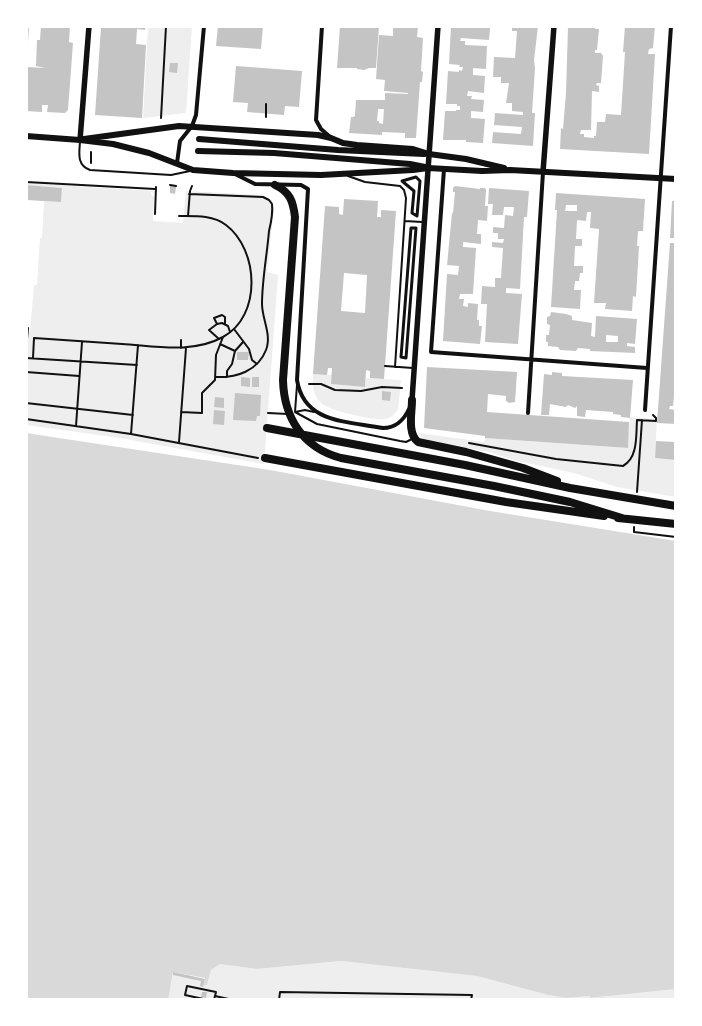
<!DOCTYPE html>
<style>
body{margin:0}
#map{position:relative;width:702px;height:1026px;overflow:hidden;background:#fff;font-family:"Roboto Serif",serif}
canvas{display:block}
.frame{position:absolute;inset:0;border:28px solid #fff;pointer-events:none}
</style>
<div id="map">
<canvas width="702" height="1026"></canvas>
<div class="frame"></div>
</div>
<script>
const c = document.querySelector('canvas').getContext('2d');
c.lineJoin = 'round';
function fillPath(path, color) { c.fillStyle = color; c.fill(path, 'evenodd'); }
function trace(path, color, width, dash) { c.strokeStyle = color; c.lineWidth = width; c.lineCap = dash ? 'butt' : 'round'; c.setLineDash(dash || []); c.stroke(path); }
fillPath(new Path2D(`
 M148,26H192L186,113L143,118Z
 M26,183L154,191V193L151,192V195L154,196L153,221L183,223L186,191L263,195L272,200L274,208L267,272L278,275L264,464L120,438L26,425V332H30L34,285H37L40,238H42L44,201L61,202L62,188L26,185Z
 M313,374L332,375L331,384L365,387L366,378L401,380L398,410C394,414 391,418 385,419C375,421 329,411 321,403C313,395 312,385 313,374Z
 M630,417L657,419L655,458L676,460V497L617,487L574,473L513,460L489,452L424,439L419,433L484,442L485,438L627,448Z
 M341,961L477,976L548,995L566,998L590,996L591,998L676,989V1000H168L173,972L205,979L207,985L211,970L220,964L257,969Z`), '#eee');
fillPath(new Path2D(`
 M26,433L270,470L490,511L676,541V989L590,998V996L566,998L548,995L477,976L341,961L257,969L220,964L211,970L207,985H204L205,978L173,972L168,1000H26Z`), '#d9d9d9');
fillPath(new Path2D(`
 M26,26H29L28,44H26Z
 M41,26H70L69,42L73,43L68,110L65,113L47,112L48,105H42V112L26,111V67L45,68L36,66L37,40H40Z
 M145,26V30L137,29L136,44L146,45L142,118L95,115L101,27Z
 M218,26H263L261,49L216,46Z
 M340,26H379L376,68H369L364,70L357,69V68H337Z
 M389,26H418L417,37L423,38L421,71L423,72L422,82H420L416,138H405V133L382,132V135L349,133L351,117H354L355,115L356,100H385V93L408,94V93L384,91L385,80L376,79L379,35L393,36V28H389ZM378,109H384L383,124L379,123V121H377Z
 M451,26L490,28L489,40L461,38L460,41H465V45L487,46L486,69L473,68V75L485,76L484,93L468,91L467,96H472L471,99L484,100L483,112L471,111V118L485,119L483,143L466,142V140H443L445,111H456V110H460V106H457V104H446L448,71L459,72V70L462,71L463,67H459L460,65L449,64Z
 M512,26H538L534,60L535,68L532,113H535L533,146L492,143L493,132L521,134L522,127L494,125L495,113L523,115V112L512,111V103H506L509,83H501V77H493L494,57L515,58L517,31H512Z
 M595,26V29H599L597,50H595V53H601L603,56L601,83H597L596,85L599,86V92L592,91L591,130H581L580,134H584V137L594,138V136H596L597,122H605L606,114L621,115L625,52H623L625,26H655L653,48L649,49L648,54H655L649,154L560,149L561,128L563,129L566,93L568,27Z
 M170,63H178L177,73L169,72Z
 M236,66L302,71L299,107L285,106L284,115L247,112L248,103L233,102Z
 M26,185L62,188L61,202L26,200Z
 M170,186L176,187L175,194L170,193Z
 M455,186L480,189V188H485L486,190L485,206H488L487,221L478,220L477,234H481V244L463,242V247L476,248L473,294H460L459,299H464L463,306L468,307V303L478,304L477,320H479V326H482L480,344L443,341L447,274L458,275L459,266L447,265L452,213H453L455,192H453V188Z
 M489,188L529,191L527,217H524L520,289L506,288V293L522,294L518,344L485,342L487,304H481L482,286L495,287V278H501L503,248L492,247V242L503,243L504,239H498V233H493V227L504,228L505,215L513,216L514,207H504L503,215H492L493,204H488Z
 M556,193L645,199L643,231H638L637,246H639L636,297L633,296L632,311L605,309L606,303H594L599,229L590,228L591,212H587L586,221L577,220L576,239H582V246H575L574,266H583V273H580L579,281H575L574,290H581L580,309L551,307L557,210H555ZM566,205H577V211H565Z
 M344,199L378,201L377,217H381V210L396,211L384,379L370,378V371L366,370L365,387L331,384L332,368H328L327,375L313,374L325,206L339,207V214L343,215ZM344,273L367,275L365,313L341,311Z
 M672,201H676V238H670Z
 M670,243H676V396H674L673,406H670L669,409L676,410V424L657,423Z
 M551,312L566,314L572,316V320L592,323L591,336L595,337L596,316L637,319L635,344L627,343V346L635,347V353L590,351V349L578,348L576,351L560,350L558,347L548,346V342H546V335H549L550,325L547,324V317L550,316ZM606,335L618,336V342H606Z
 M237,352H249L248,360H237Z
 M427,367L517,372L515,402L509,403L506,401V396L488,394L487,412L629,422L628,448L485,438V436L424,428Z
 M552,372L562,373V376L633,380L630,418L621,417V415L613,414V412L586,410L585,417L577,416V406L575,408L568,405L566,407L550,404L549,415H541L544,374L552,375Z
 M241,377L250,378V387L241,386Z
 M252,377H259V387H252Z
 M382,391L391,392L390,401L382,400Z
 M235,393L261,395L260,416H257L256,421L233,420Z
 M215,397L224,398V408L214,407Z
 M214,410L225,411L224,425L213,424Z
 M656,441L676,442V460L655,458Z
 M173,972L205,979L203,987L200,986L201,981L173,975Z
 M202,992H207L206,998L201,997Z`), '#c4c4c4');
trace(new Path2D(`
 M266,117V104
 M161,118L166,26
 M91,163V152
 M26,182L155,189
 M170,185L176,186
 M189,194L263,197L269,200L272,204C273,213 271,223 269,231C267,255 262,280 262,304C262,319 272,335 266,350C258,371 236,378 216,377
 M155,214L156,187
 M188,216L190,191L192,186
 M217,324L214,318L222,315L225,317V324
 M26,328H28L26,350
 M234,329L249,349L252,360L257,364
 M219,339L209,330L217,324L222,323L228,326L230,332
 M220,344L235,351
 M181,348V340
 M26,358L137,365
 M33,358L34,338C63,340 92,342 122,344C155,346 192,354 223,337C262,316 259,250 226,225C213,215 195,216 179,216
 M26,372L79,376
 M227,377V371L232,364L235,351L243,342
 M309,384H321L335,390L361,391L382,387L402,388
 M26,403L133,415
 M181,412L202,413V393L215,380L216,355L223,337
 M26,419L131,434L258,458
 M76,426L82,342
 M131,434L138,345
 M179,442L186,348
 M469,443L556,459L623,466C638,458 636,436 637,420L656,421V418L653,415
 M637,492L642,420
 M634,527V532L676,537
 M215,996L233,1000
 M208,1000L185,995L187,986L216,992L214,1000
 M279,1000L280,992L472,995L471,1000`), '#111', 2);
trace(new Path2D(`
 M80,142C79,154 77,165 90,170L171,175L190,171
 M348,176L365,182L400,186L404,190L406,198L395,367
 M405,221L422,222
 M385,366L413,368
 M295,412L317,424L400,441L406,442L412,439
 M295,412L305,410L314,412
 M295,412L297,385
 M268,413L288,414`), '#111', 2);
trace(new Path2D(`
 M416,177L420,181L417,216L412,213L414,191L402,181Z
 M411,228H416L406,358L401,357Z`), '#111', 3);
trace(new Path2D(`
 M322,26L316,120L321,129L329,136
 M177,163L180,141L192,126L196,115L204,26
 M444,169L431,352L647,368
 M235,174L255,184L301,185L308,189L297,380C304,424 348,421 383,428C395,428 404,420 409,409
 M645,410L671,26
 M528,413L543,172`), '#111', 4);
trace(new Path2D(`
 M80,140L89,26
 M543,172L554,26
 M412,400L438,26`), '#111', 5.5);
trace(new Path2D(`
 M26,136L80,140L113,144L149,153L193,170L233,173L321,175L413,170L428,168L482,171L510,170L676,179
 M84,139L179,126L318,135L331,138L343,143L357,145L413,149L429,154L466,159L504,168
 M199,139L338,150L424,154
 M198,151L274,153L410,164L425,167`), '#111', 6);
trace(new Path2D(`
 M275,185C290,192 293,201 295,217L283,380C284,418 303,448 341,458L494,486L570,502L622,518
 M412,400C412,413 407,433 418,442L466,452L523,468L557,481
 M267,428L465,465L570,488L676,506
 M265,458L506,502L604,516
 M618,518L676,524`), '#111', 8);
</script>
